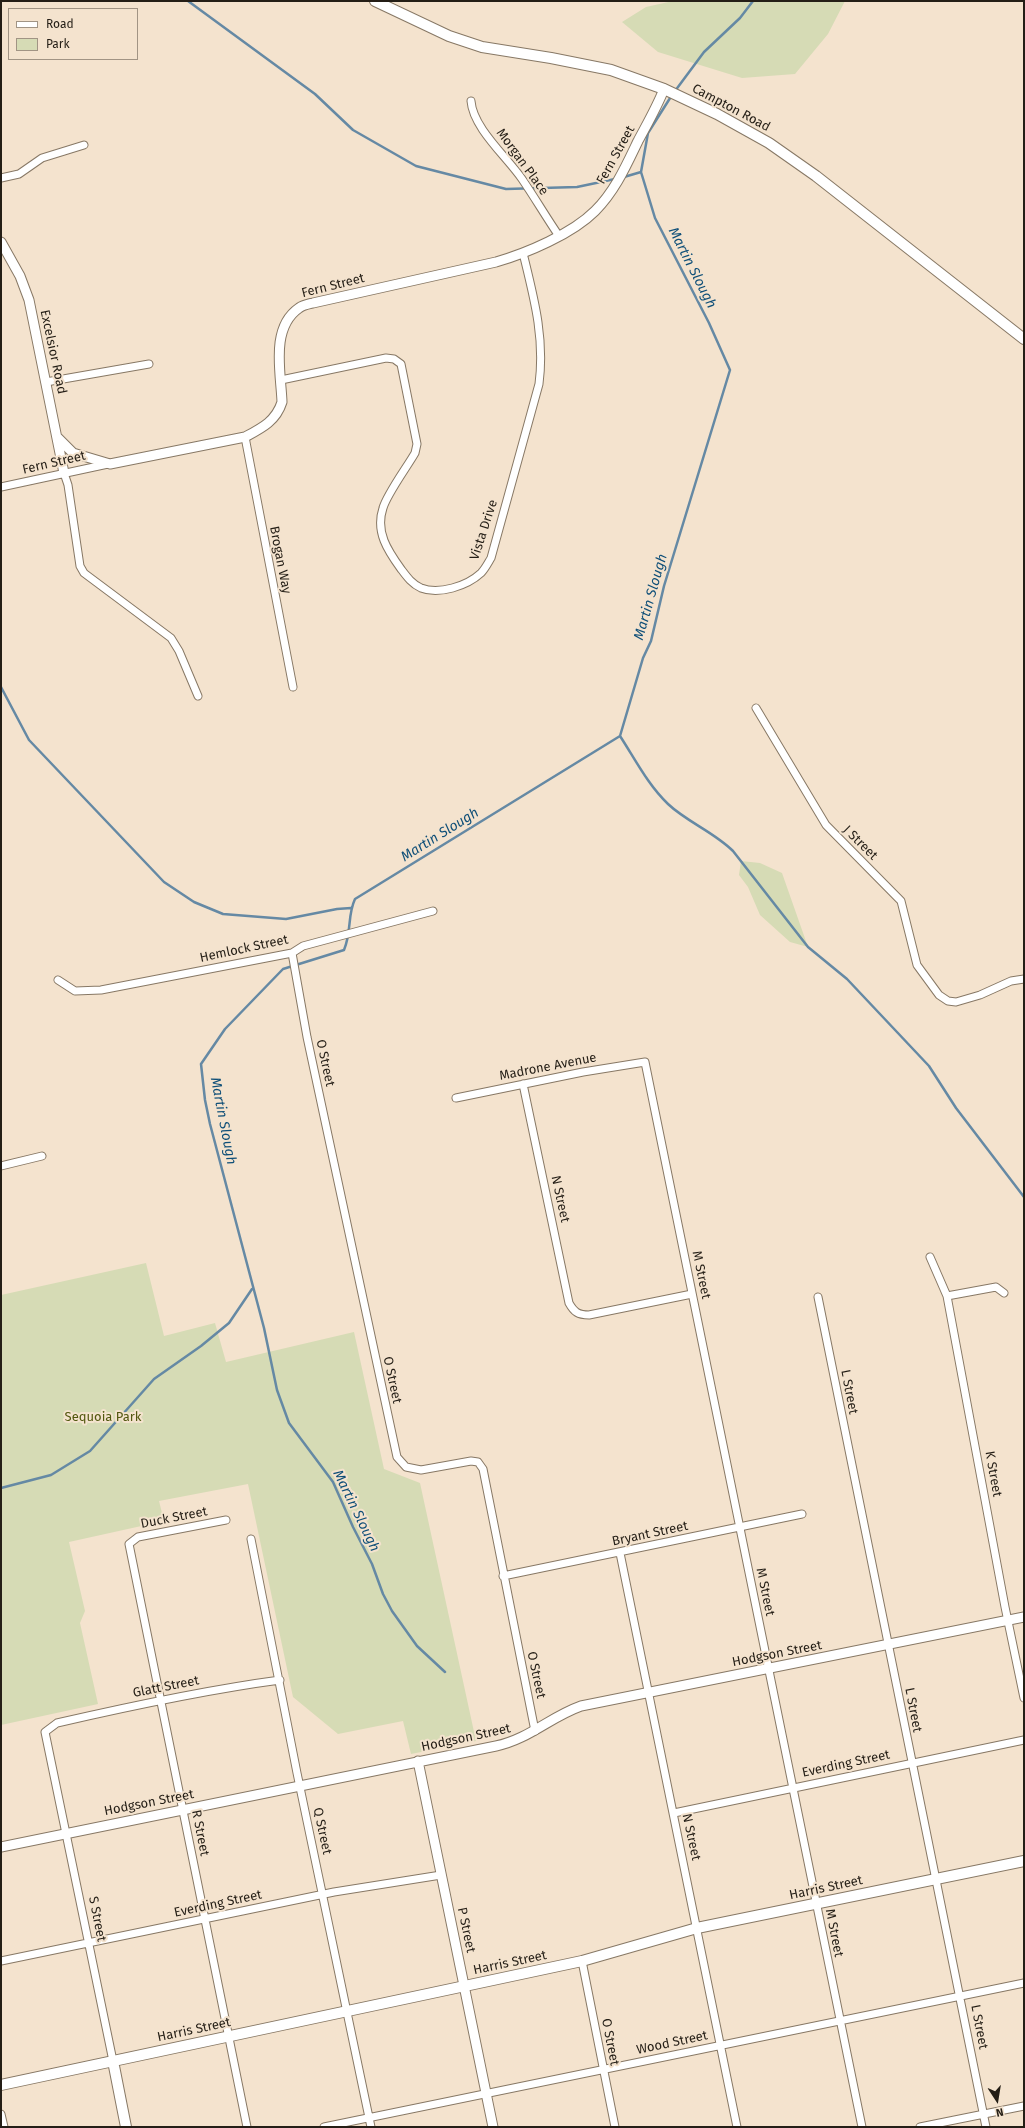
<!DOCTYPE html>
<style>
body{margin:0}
#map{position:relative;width:1025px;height:2128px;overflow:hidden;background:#f4e3ce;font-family:"Fira Sans",sans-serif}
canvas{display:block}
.frame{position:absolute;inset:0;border:2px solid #241e16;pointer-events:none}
.legend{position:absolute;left:8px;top:8px;width:130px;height:52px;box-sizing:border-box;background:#f4e3ce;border:1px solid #a19484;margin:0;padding:5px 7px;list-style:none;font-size:12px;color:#241e16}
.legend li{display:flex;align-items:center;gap:8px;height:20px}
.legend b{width:20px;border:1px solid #a19484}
.north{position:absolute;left:977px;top:2080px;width:40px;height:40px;-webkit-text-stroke:3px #f4e3ce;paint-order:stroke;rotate:168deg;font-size:11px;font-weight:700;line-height:16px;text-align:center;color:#241e16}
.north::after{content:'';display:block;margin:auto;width:14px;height:18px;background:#241e16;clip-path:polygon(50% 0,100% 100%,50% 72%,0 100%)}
</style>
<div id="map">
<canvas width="1025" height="2128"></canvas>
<div class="frame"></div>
<ul class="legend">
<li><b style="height:5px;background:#fff"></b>Road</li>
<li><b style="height:11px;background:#d6dbb5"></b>Park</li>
</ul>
<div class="north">N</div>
</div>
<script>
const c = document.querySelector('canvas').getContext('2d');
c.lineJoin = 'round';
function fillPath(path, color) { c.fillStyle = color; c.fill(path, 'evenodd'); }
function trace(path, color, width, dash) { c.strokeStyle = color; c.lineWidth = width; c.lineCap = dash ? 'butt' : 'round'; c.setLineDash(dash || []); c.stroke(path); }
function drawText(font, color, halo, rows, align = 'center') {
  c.font = font + ' "Fira Sans",sans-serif'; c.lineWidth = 4; c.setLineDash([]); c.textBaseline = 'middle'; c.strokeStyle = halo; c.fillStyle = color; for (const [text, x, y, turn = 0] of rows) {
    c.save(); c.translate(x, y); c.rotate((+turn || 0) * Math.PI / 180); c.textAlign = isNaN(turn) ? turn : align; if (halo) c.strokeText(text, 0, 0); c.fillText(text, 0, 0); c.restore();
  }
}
fillPath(new Path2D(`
 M673,1H845L828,34L795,74L742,78L658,52L622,22L646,7Z
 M741,861L760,863L782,873L808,947L790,942L760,915L748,887L739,875Z
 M146,1263L164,1336L215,1323L226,1362L354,1332L384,1469L420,1483L476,1741L411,1754L403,1721L338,1734L293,1697L248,1484L159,1501L164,1521L69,1542L85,1611L80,1623L98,1704L1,1725V1295Z`), '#d6dbb5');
trace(new Path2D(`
 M188,1L315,94L353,130L416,166L506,189L577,187L615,179
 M675,91L704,52L740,18L753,1
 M624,177L641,172
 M1,687L29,740L164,882L194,902L223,914L286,919L337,909L351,908
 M620,736C635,759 648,785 668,804C687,822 714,832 733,851L808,947L847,979L929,1066L956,1108L1024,1197
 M1,1488L51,1475L90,1451L154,1379L201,1346L229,1323L252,1289
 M445,1672L417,1646L392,1611L383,1594L372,1564L353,1527L333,1482L289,1423L277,1390L264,1328L210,1124L205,1100L201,1064L225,1029L283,969L344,950C352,931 347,916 355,899L620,736L643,658L651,641L664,586L730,370L709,323L655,218L641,172L648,133L672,95`), '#6589a4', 2.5);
const minor = new Path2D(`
 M471,101C473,128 507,157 522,179C535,198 546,217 559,236
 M1,178L19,174L42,158L84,145
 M281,380L386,358L394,359L401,364L417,444L415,453C407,467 387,494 383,508C375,532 388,551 401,569C407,577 412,584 421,588C439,595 467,586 481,573C485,569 488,563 491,558L539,384C545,338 534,298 523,253
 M46,382L149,364
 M245,437L293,687
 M64,473L68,485L80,566L84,573L171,638L179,651L198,696
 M1,487L108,464
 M756,708L826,825L901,901L917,965L939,995L948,1001L956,1002L980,995L1011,981L1024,979
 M292,953L307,1037L397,1457L406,1467L421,1470L471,1461L478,1462L483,1469L535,1731
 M58,980L75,991L101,990L292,953L303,946L433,911
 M523,1084L569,1303C574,1312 578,1315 589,1315L692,1294
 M456,1098L583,1072L645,1062L862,2127
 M1,1166L42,1156
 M930,1257L947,1296L1005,1607L1024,1698
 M947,1296L996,1287L1004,1293
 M818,1297L986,2127
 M226,1520L138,1537L129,1544L247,2127
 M251,1539L297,1773L371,2127
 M620,1553L737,2127
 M503,1576L802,1514
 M674,1813L1024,1740
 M1,1961L334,1892L441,1875
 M582,1961L615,2127
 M113,2061L45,1732L57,1723C131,1706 205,1690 280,1680
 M1,2114L4,2127
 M324,2127L1024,1983
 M920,2127L1024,2106`);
const tertiary = new Path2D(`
 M1,242L20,276L29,300L64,473
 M57,437L73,453L110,464L245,437C262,428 276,421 282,402C281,373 270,328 299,308C303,305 309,304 313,303L496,262C527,253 572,234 595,211C615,191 626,166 638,141C647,124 657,107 664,89
 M418,1761L493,2127
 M1,1847L496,1746C529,1739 550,1717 581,1706L1024,1617`);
const secondary = new Path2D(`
 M375,1L449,36L482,47L551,58L611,70L664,89L717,114L769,143L816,176L1024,339
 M113,2061L126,2127
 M1,2085L582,1961L697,1928L1024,1861`);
trace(minor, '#877865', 9);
trace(tertiary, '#877865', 11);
trace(secondary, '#877865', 12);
trace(minor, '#fff', 7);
trace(tertiary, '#fff', 9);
trace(secondary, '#fff', 10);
drawText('13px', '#241e16', '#f4e3ce', [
 ["Campton Road",731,108,28],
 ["Fern Street",616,155,-61],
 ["Morgan Place",522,162,54],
 ["Fern Street",333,286,-14],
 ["Excelsior Road",53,352,78],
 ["Fern Street",54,463,-13],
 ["Vista Drive",484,530,-72],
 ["Brogan Way",280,560,79],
 ["J Street",860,843,45],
 ["Hemlock Street",244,949,-12],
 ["O Street",325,1063,78],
 ["Madrone Avenue",548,1067,-11],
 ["N Street",560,1199,78],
 ["M Street",701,1275,78],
 ["O Street",392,1380,78],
 ["L Street",849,1392,79],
 ["K Street",993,1474,80],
 ["Duck Street",174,1518,-11],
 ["Bryant Street",650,1534,-12],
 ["M Street",765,1592,78],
 ["Hodgson Street",777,1654,-11],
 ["O Street",536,1675,78],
 ["Glatt Street",166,1687,-11],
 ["L Street",913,1710,79],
 ["Hodgson Street",466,1738,-12],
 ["Everding Street",846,1764,-12],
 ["Hodgson Street",149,1803,-11],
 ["Q Street",322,1831,78],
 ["R Street",200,1833,79],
 ["N Street",691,1837,78],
 ["Harris Street",826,1888,-12],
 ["Everding Street",218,1904,-12],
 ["S Street",97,1919,79],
 ["P Street",466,1930,78],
 ["M Street",834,1933,79],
 ["Harris Street",510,1963,-12],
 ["L Street",979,2027,79],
 ["Harris Street",194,2030,-12],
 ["O Street",610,2042,79],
 ["Wood Street",672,2043,-12]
]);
drawText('13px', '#52570f', '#f4e3ce', [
 ["Sequoia Park",103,1417]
]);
drawText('italic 14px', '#0f4f78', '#f4e3ce', [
 ["Martin Slough",692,268,63],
 ["Martin Slough",651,597,-74],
 ["Martin Slough",440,835,-32],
 ["Martin Slough",223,1121,79],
 ["Martin Slough",356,1511,64]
]);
</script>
